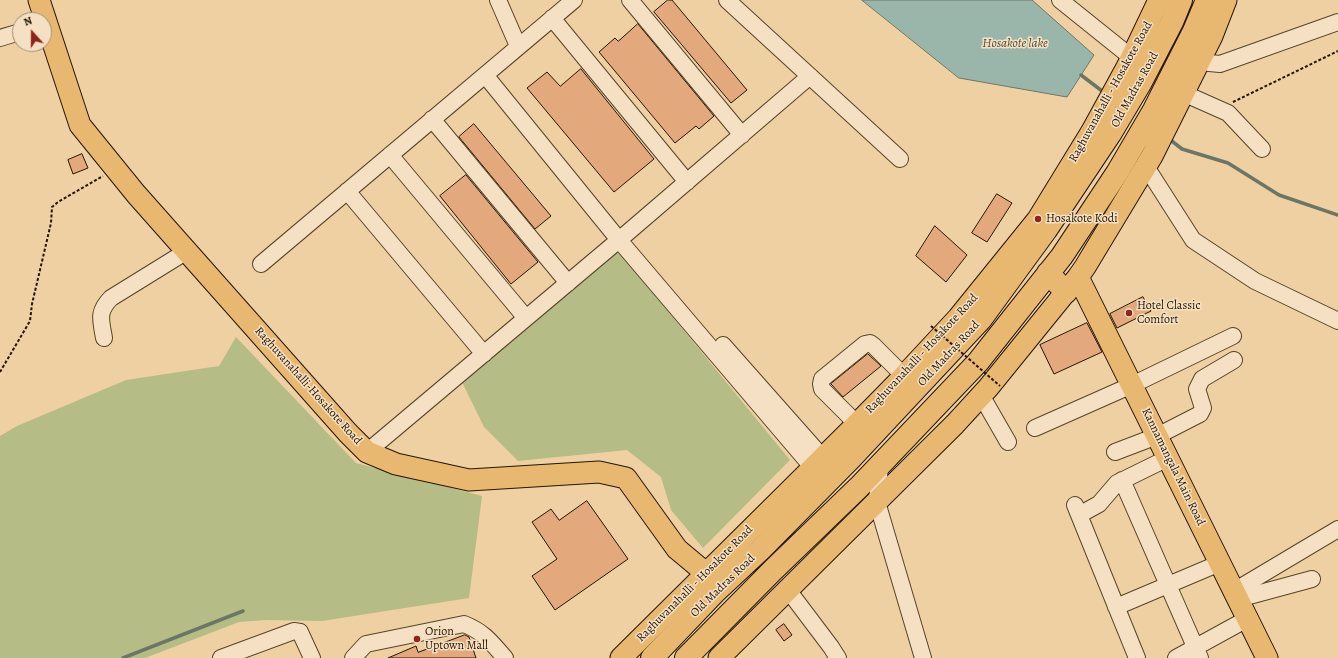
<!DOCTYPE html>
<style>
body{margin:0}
#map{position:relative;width:1338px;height:658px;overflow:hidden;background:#efd0a2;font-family:Alegreya,serif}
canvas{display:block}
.north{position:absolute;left:12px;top:12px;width:40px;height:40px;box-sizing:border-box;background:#f5e0c3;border:1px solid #a18f75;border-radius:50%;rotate:339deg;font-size:11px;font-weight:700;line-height:16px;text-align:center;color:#241501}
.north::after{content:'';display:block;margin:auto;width:14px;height:18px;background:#8f2418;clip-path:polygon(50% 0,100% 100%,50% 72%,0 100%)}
</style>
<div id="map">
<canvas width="1338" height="658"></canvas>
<div class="north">N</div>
</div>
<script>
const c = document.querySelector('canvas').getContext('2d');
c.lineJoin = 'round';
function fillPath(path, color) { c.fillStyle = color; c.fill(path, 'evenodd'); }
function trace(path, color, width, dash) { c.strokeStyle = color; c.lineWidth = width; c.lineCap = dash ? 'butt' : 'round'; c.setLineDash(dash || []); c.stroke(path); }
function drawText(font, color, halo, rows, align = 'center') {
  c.font = font + ' Alegreya,serif'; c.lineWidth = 3; c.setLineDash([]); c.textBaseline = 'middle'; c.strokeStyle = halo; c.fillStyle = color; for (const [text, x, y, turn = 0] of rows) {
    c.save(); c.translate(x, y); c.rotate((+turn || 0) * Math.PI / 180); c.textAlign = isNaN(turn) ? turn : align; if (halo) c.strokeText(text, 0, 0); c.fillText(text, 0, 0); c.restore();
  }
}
fillPath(new Path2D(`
 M617,249L790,460L703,548L671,510L661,477L627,450L518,461L484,427L462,382Z
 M236,337L356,463L482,496L469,598L322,621L267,620L239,622L145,658H0V436L17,426L126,380L219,366Z`), '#b6bc86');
const water = new Path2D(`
 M862,0H1032L1094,55L1067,97L959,78Z`);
fillPath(water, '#9ab6aa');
trace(water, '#6b7666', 1);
trace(new Path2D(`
 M1081,75L1106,94
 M1168,138L1182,149L1228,163L1279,195L1338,215
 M123,658L243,611`), '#6b7666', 3.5);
const building = new Path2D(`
 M668,0H672L747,90L731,103L654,12Z
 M638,24L714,116L699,129L696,126L675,143L599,52L615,38L618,41Z
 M581,69L654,159L614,192L527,88L547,72L560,86Z
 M474,124L551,216L535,229L459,137Z
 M82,154L88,168L73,174L68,160Z
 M466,175L538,262L511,284L440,196Z
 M997,194L1012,203L987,242L972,233Z
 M935,226L967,255L946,282L916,256Z
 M1143,297L1151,311L1117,328L1110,314Z
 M1087,323L1102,352L1054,374L1040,345Z
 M868,354L881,366L843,397L831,384Z
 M587,501L628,559L555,610L532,576L557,559L532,522L551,509L559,520Z
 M784,624L792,635L784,641L776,630Z
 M465,635L469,637L476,658H388L416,646L418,652Z`);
fillPath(building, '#e3a87c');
trace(building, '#241501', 1);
const minor = new Path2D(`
 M498,0L518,46
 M630,0L742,135
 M727,0L900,159
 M1060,0L1131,57
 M552,18L687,182
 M0,38L20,32
 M1199,62L1220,64L1338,22
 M485,75L619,240L813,468
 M1183,93L1228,113L1262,149
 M432,119L568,283
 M390,155L526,318
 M1145,165L1193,240L1255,281L1338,321
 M347,191L484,354
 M261,264L574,0
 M104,338C101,320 97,312 111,298L187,251
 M723,345L823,458
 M981,395L1008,442
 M857,424L822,389L821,384L822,379L865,344L870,343L874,346L904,376
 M1035,428L1132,385L1233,336
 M367,452L626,234L810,76
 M1115,452L1157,436L1200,414L1203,408L1197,389L1202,379L1234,360
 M880,465L877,502L923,658
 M1122,480L1200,658
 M1075,505L1137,658
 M1079,515L1099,504L1117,483L1168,458
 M788,590L831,647L838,658
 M1234,591L1338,529
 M1238,599L1312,579
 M1116,607L1220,563
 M221,658L294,631L300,632L312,658
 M353,658L366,644L464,624C484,632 491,642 505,658
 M1176,658L1247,619`);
const major = new Path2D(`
 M39,0L80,125L136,194L348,433L367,452L396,464L469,480L599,472L626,478L677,549L707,574
 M1078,277L1267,658
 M621,658L857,424L904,376L958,318L1038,219L1092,131L1127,67L1159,0
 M719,658L955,424L988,388L1078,277L1085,267L1152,156L1212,36L1226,0`);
const highway = new Path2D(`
 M1048,273L1066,292
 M652,658L715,592L760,550L851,458L981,319L1046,230L1110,134L1141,82L1172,22L1181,0
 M686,658L773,570L859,487L978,362L1062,256L1117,173L1154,110L1194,31L1207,0`);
trace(minor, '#574429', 18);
trace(major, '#241501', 23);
trace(highway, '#241501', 24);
trace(new Path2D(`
 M1233,102L1338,51
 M0,372L30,321L32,304L51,223L52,207L58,202L103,176`), '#241501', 2, [3, 2]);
trace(minor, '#f5e0c3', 16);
trace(major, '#e8b871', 21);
trace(highway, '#e8b871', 22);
trace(new Path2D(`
 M931,326L1000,386`), '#241501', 2, [3, 2]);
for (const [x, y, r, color] of [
 [1038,219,4,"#8f2418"],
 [1129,313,4,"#8f2418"],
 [417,639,4,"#8f2418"]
]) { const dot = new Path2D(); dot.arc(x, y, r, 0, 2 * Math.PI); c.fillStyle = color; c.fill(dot); trace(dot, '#f5e0c3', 1.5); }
drawText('12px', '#241501', '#f5e0c3', [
 ["Old Madras Road",1135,90,-61],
 ["Raghuvanahalli - Hosakote Road",1111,92,-61],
 ["Raghuvanahalli - Hosakote Road",922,354,-47],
 ["Old Madras Road",949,354,-47],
 ["Raghuvanahalli-Hosakote Road",308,386,48],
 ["Kannamangala Main Road",1173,467,64],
 ["Raghuvanahalli - Hosakote Road",695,584,-45],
 ["Old Madras Road",723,586,-44]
]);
drawText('12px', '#241501', '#f5e0c3', [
 ["Hosakote Kodi",1046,219],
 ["Hotel Classic",1137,306],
 ["Comfort",1137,320],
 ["Orion",425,632],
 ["Uptown Mall",425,646]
], 'left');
drawText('italic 13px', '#4d4d3c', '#f5e0c3', [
 ["Hosakote lake",1015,44]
]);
</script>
